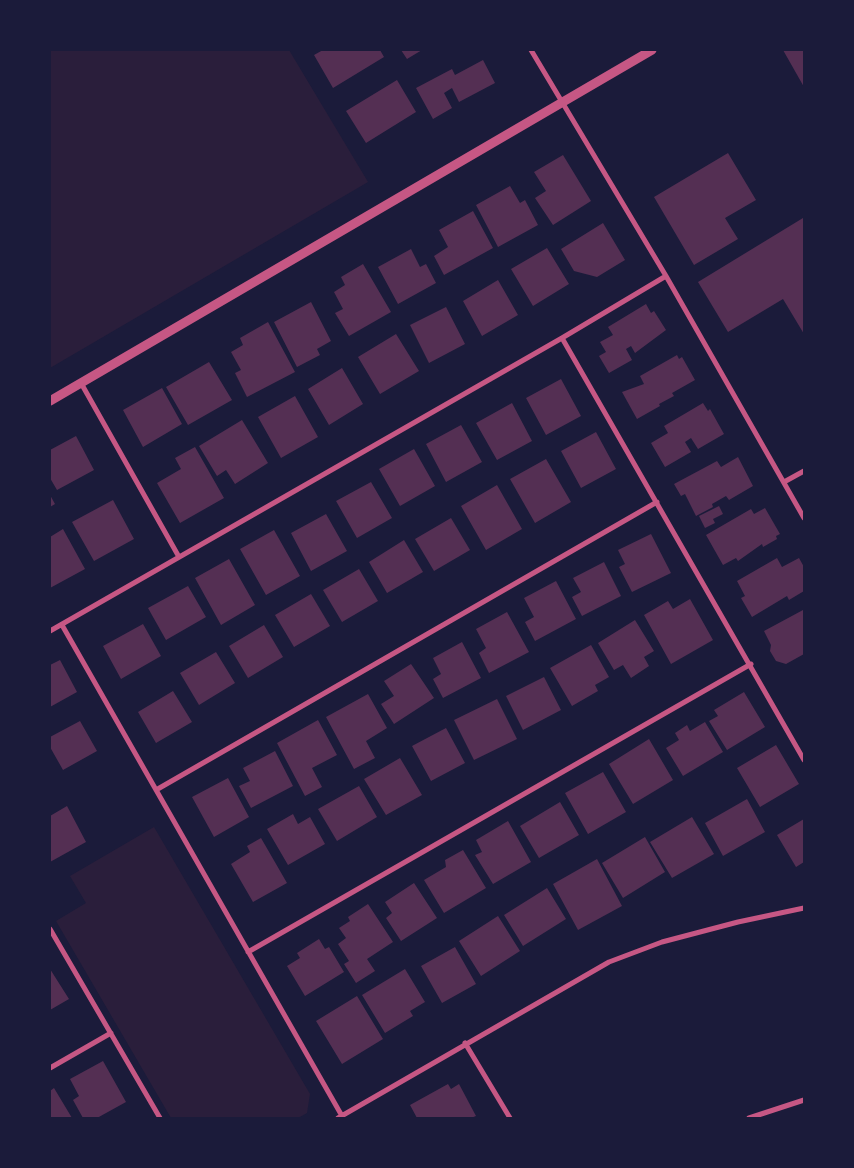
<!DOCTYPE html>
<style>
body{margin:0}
#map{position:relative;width:854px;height:1168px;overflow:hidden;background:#1b1b3a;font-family:Montserrat,sans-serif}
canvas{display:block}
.frame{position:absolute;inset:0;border:51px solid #1b1b3a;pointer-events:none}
</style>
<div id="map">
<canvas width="854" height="1168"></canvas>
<div class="frame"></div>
</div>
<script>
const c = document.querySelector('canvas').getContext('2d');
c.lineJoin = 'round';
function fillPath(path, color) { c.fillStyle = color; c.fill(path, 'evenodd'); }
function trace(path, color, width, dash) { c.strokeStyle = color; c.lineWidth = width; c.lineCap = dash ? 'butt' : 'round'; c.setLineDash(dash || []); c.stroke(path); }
fillPath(new Path2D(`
 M50,50H289L368,182L50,368Z
 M154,827L310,1094L307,1113L298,1118H171L56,921L86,903L70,876Z`), '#2a1e3b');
fillPath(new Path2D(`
 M323,50H380L384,57L333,88L314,55Z
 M401,50H422L407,59Z
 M783,50H804V87Z
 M483,60L495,83L459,102L452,88L444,93L452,108L433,119L416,88L452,69L455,75Z
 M397,80L416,112L366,143L346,111Z
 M728,153L756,200L725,218L738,239L694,265L654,197Z
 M563,155L591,201L553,225L535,198L546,191L534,172Z
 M510,186L520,203L525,200L538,225L498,247L476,205Z
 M473,211L493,248L444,275L434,256L448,247L439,230Z
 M803,218L804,334L783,299L728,332L698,282Z
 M603,223L625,260L597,277L574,271L561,249Z
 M547,248L569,284L533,306L511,269Z
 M411,249L420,267L426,264L436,283L398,304L378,267Z
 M363,264L391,312L349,336L335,313L343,309L334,292L345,285L341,277Z
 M498,280L518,315L482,336L463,301Z
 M311,302L331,341L317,349L320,355L297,367L274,322Z
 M646,304L651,313L654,311L666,330L635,353L631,346L626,349L632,360L609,373L599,356L606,352L600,342L613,335L608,327Z
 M446,307L465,344L429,363L410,325Z
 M268,322L295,372L247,397L235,373L241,370L231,352L243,345L240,338Z
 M396,334L419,371L380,394L358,357Z
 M677,355L679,359L682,357L695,380L672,393L674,396L659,404L660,406L637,419L622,392L644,384L640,376Z
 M209,362L232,400L188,425L166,387Z
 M342,368L363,404L329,425L308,389Z
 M561,379L581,416L546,435L526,398Z
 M162,388L182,424L143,447L123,410Z
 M295,396L318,437L281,458L258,417Z
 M512,403L532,441L497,460L476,423Z
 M703,403L708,411L710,409L724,434L698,449L691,438L685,442L691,452L665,467L651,443L668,433L664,426Z
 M242,420L268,463L235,484L226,470L217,476L199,446Z
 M461,425L482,462L446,482L426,444Z
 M596,432L616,469L581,488L561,451Z
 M76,436L94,470L57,490L50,478V450Z
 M195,447L224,498L180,523L157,483L181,469L175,458Z
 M414,449L435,486L400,506L379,469Z
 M738,457L753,486L729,500L726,496L712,504L713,507L696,516L685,494L681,496L674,484L717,461L721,467Z
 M546,459L571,502L535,523L510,479Z
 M371,482L392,518L357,538L336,501Z
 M497,485L522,529L486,550L461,506Z
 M50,495L55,504L50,507Z
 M113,500L134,539L94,561L72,522Z
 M719,506L723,514L713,519L715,523L705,528L699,516Z
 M765,508L780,534L776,536L777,539L763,547L762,544L738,561L736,558L723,565L706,535L751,509L754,514Z
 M326,514L347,551L311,571L291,533Z
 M451,518L470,550L434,571L415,539Z
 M63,529L85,569L50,588V537Z
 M274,530L300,576L266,595L240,549Z
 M651,534L671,573L632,592L619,567L625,564L618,550Z
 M404,540L423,572L387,593L369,562Z
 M777,558L782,567L799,558L804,567V591L789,600L787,596L752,617L741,598L745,596L737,581Z
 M229,559L255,605L221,625L195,578Z
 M604,562L621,596L582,616L572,597L581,592L573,578Z
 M359,569L378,601L342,622L323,590Z
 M556,581L576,619L535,641L525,622L534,617L524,598Z
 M188,586L206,617L166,640L148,608Z
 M311,594L330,626L294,647L275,615Z
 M690,599L713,640L671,664L644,615L668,601L673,609Z
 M803,610L804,654L786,664L776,661L770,651L771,645L764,631Z
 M507,612L529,652L489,673L479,653L486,648L476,629Z
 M635,620L654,651L644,657L649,666L631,678L623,665L614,670L598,643Z
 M143,624L161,656L121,679L103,646Z
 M264,625L283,657L248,678L229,646Z
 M462,642L481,678L443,698L433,679L441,674L433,658Z
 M591,645L609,677L595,685L598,691L572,706L550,668Z
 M216,652L235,683L199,705L180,673Z
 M60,660L77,692L50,707V665Z
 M411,664L434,698L394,724L381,704L394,696L384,681Z
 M544,677L561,710L523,730L506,696Z
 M173,691L192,722L156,743L138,712Z
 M744,692L765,727L727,750L709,721L718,716L714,710Z
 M368,694L387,728L366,741L375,758L354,769L326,717Z
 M497,699L517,739L474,760L454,720Z
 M318,720L337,755L312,768L322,787L305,796L277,743Z
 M80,721L97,751L63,770L50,747V737Z
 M705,722L723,752L683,776L666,748L679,740L675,733L687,725L690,731Z
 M446,728L465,763L431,781L412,746Z
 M649,739L673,780L633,804L609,764Z
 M776,745L799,784L760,807L737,768Z
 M275,751L293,786L251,808L239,786L250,781L243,768Z
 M400,758L422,795L386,815L364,779Z
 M603,772L626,812L588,834L565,793Z
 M228,778L249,817L214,837L192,797Z
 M359,786L377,817L337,841L318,809Z
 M747,799L765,832L723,856L705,823Z
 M560,802L579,835L539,858L520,826Z
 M67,806L86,842L50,862V816Z
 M293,814L298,824L310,817L325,844L288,865L267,829Z
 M692,817L714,854L672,878L650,842Z
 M804,819V862L796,867L777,835Z
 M508,821L531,862L493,884L475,855L482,852L476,840Z
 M645,837L665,872L623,898L602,863Z
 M261,838L287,883L253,902L231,864L250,852L247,846Z
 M463,850L486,888L444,913L424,880L446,867L445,860Z
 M597,859L622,906L578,930L553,884Z
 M414,883L437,918L401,941L386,918L392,913L385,902Z
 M547,888L566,919L523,946L504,915Z
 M368,904L393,942L367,959L375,971L356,983L344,964L349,961L338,944L346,938L339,928L350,921L348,917Z
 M498,916L520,951L481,976L459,941Z
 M319,939L325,949L329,947L344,972L305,996L287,966L300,958L297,953Z
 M455,947L476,984L442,1003L421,966Z
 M50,969L69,999L50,1010Z
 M405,969L425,1002L410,1011L413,1016L385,1033L362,995Z
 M357,996L383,1039L342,1064L316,1021Z
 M103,1061L126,1102L97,1118H83L73,1100L79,1096L70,1079Z
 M448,1084L451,1089L459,1084L476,1116L471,1118H417L410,1105Z
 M54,1088L72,1118H50V1091Z`), '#542f53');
trace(new Path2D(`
 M531,50L666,276L804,518
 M562,338L804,760
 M81,383L179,557
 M784,482L804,471
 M62,625L342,1116
 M50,631L562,338L666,276
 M156,790L657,502
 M50,929L160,1118
 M248,952L751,664
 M465,1043L510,1118
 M50,1068L111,1033
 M338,1118L609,962L662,942L738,922L804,908
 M749,1118L804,1100`), '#c65784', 5);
trace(new Path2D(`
 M50,401L652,50`), '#c65784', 9);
</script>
